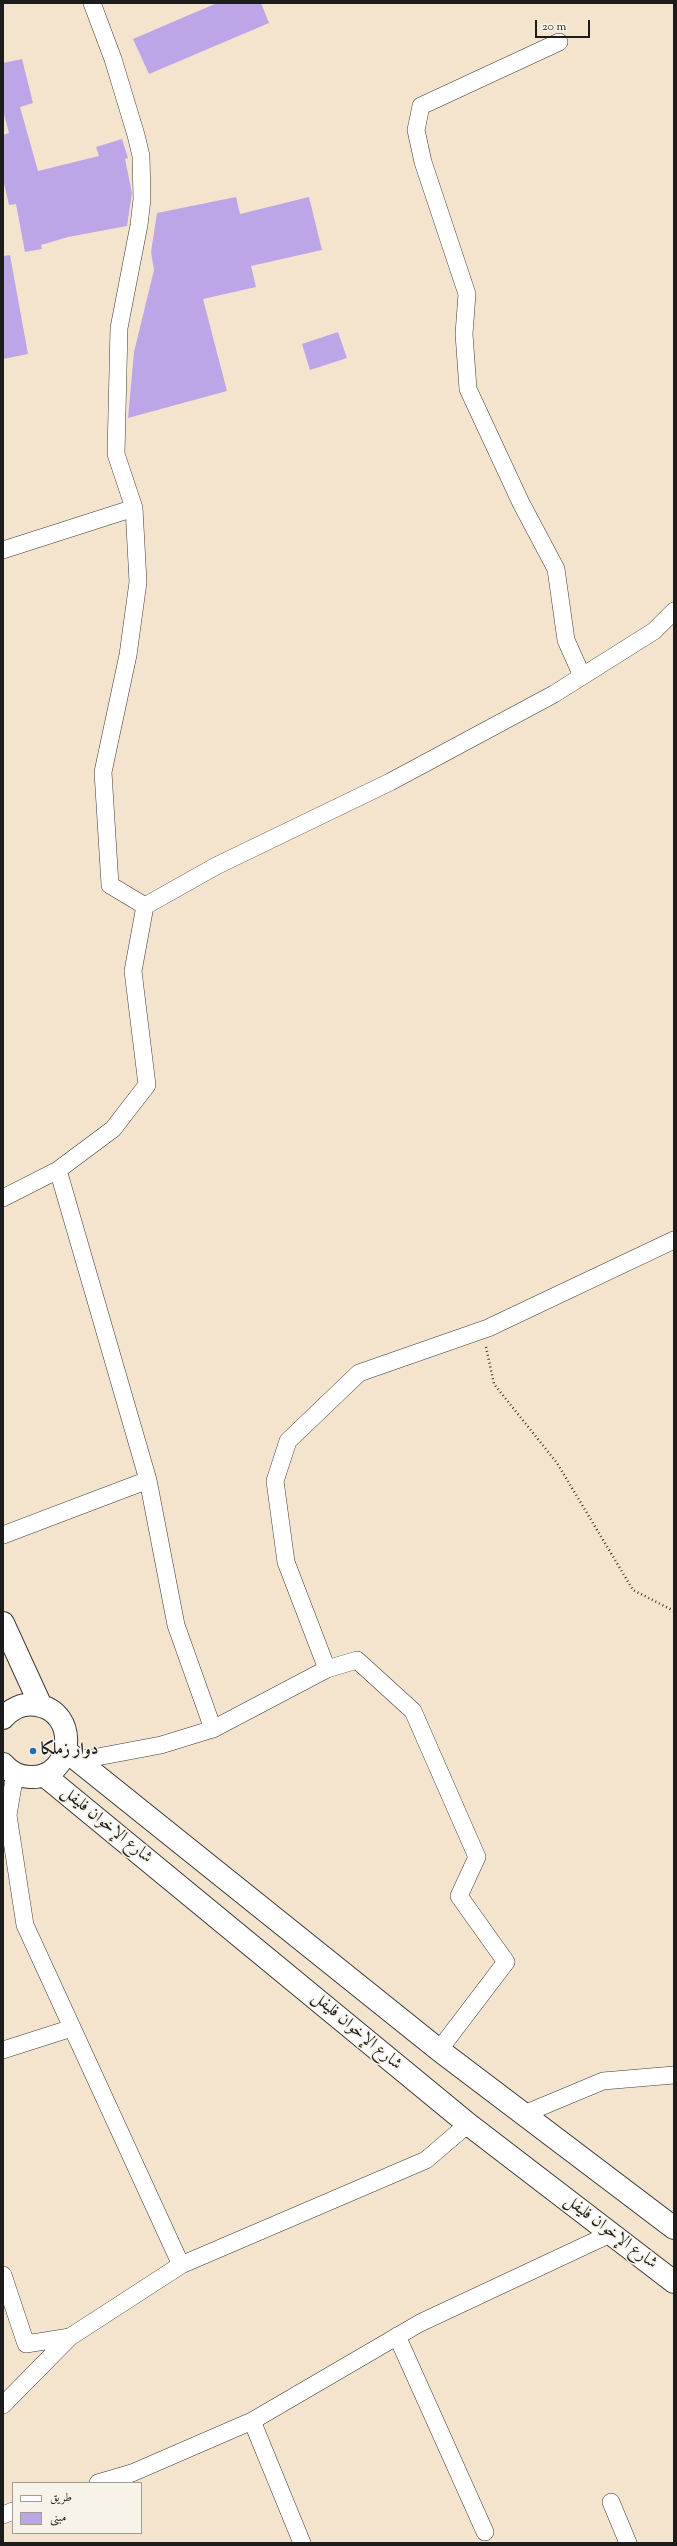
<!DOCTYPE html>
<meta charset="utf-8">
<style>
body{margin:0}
#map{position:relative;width:677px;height:2546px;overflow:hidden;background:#f4e4cd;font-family:"Sorts Mill Goudy",Amiri,serif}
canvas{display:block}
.frame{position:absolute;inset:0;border:4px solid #1c1c1c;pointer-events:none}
.legend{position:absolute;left:12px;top:2482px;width:130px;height:52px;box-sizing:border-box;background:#f7f3e8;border:1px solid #9f9d96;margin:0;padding:5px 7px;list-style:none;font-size:12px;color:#1c1c1c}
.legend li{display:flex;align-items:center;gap:8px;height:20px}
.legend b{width:20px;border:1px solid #9f9d96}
.scale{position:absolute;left:535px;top:20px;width:55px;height:18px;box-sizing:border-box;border:2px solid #1c1c1c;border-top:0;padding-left:5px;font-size:12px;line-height:14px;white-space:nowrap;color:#1c1c1c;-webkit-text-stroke:3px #f7f3e8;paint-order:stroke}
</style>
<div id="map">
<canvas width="677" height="2546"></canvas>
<div class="frame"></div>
<ul class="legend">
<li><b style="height:5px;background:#fff"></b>طريق</li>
<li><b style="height:11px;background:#bda6e8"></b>مبنى</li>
</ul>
<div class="scale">20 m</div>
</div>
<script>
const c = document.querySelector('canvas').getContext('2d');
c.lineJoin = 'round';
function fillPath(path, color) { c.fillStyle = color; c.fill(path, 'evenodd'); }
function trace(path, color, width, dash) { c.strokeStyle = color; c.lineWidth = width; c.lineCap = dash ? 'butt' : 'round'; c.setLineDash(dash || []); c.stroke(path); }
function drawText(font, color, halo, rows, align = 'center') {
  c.font = font + ' "Sorts Mill Goudy",Amiri,serif'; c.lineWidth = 3; c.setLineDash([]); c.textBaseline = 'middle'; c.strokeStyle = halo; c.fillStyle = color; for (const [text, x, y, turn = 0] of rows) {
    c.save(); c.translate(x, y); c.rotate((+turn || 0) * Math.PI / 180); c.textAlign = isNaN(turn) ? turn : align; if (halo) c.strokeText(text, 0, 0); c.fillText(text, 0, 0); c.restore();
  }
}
fillPath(new Path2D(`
 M217,3H261L269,23L149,74L133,39Z
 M22,59L33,103L20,107L38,171L99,156L96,147L122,139L128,158L125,159L132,193L127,226L68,237L41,245L42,249L25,252L16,204L9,205L3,179V135L9,133L3,110V63Z
 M236,197L240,214L309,197L322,250L251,266L256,287L203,299L227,391L128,418L134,352L154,270L151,252L157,213Z
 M10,255L28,354L3,359V256Z
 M338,332L347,358L310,370L302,344Z`), '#bda6e8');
const minor = new Path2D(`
 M92,3L113,59L136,135L141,156L142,199L139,225L119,328L116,454L134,508L138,582L128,655L103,772L110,885L145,906
 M559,42L421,106L416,130L423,162L467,294L464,334L468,389L521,503L556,569L566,640L582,676
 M3,550L134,508
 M58,1170L148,1480L176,1625L213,1729
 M3,1198L58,1170L113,1129L147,1085L133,971L145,906L216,866L390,782L554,694L654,631L674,611
 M3,1535L148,1480
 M327,1669L286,1562L275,1481L288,1441L359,1373L488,1328L674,1240
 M74,1759L92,1758L161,1745L213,1729L327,1669L357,1660L413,1711L477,1857L459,1896L506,1962L439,2050
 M15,1774L8,1815L25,1925L181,2265
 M3,2050L72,2028
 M524,2114L603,2081L674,2075
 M3,2275L26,2344L70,2337
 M397,2336L485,2532
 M3,2405L70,2337L181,2265L426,2160L468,2124
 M252,2421L302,2543
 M98,2483L132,2473L252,2421L420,2323L610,2234
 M611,2502L628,2543
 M3,2515L13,2511`);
const primary = new Path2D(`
 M3,1623L41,1706
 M3,1718C11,1709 23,1703 36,1705C80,1711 74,1779 30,1777C19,1777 10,1772 3,1764
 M66,1751L439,2050L674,2228
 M44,1775L468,2124L674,2282`);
trace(minor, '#3c3a37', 18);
trace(primary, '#3c3a37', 24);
trace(new Path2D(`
 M486,1347L494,1384L557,1463L633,1590L674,1611`), '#3c3a37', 2.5, [1, 3]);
trace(minor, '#fff', 17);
trace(primary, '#fff', 22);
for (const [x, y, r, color] of [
 [33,1751,4,"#1f6fb2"]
]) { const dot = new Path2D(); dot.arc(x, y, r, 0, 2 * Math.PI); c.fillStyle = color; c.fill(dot); trace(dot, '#f7f3e8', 1.5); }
drawText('bold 17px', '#1c1c1c', '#f7f3e8', [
 ["دوار زملكا",41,1751]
], 'left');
drawText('17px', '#1c1c1c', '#f7f3e8', [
 ["شارع الإخوان فليفل",106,1826,39],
 ["شارع الإخوان فليفل",356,2032,40],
 ["شارع الإخوان فليفل",610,2233,37]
]);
</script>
